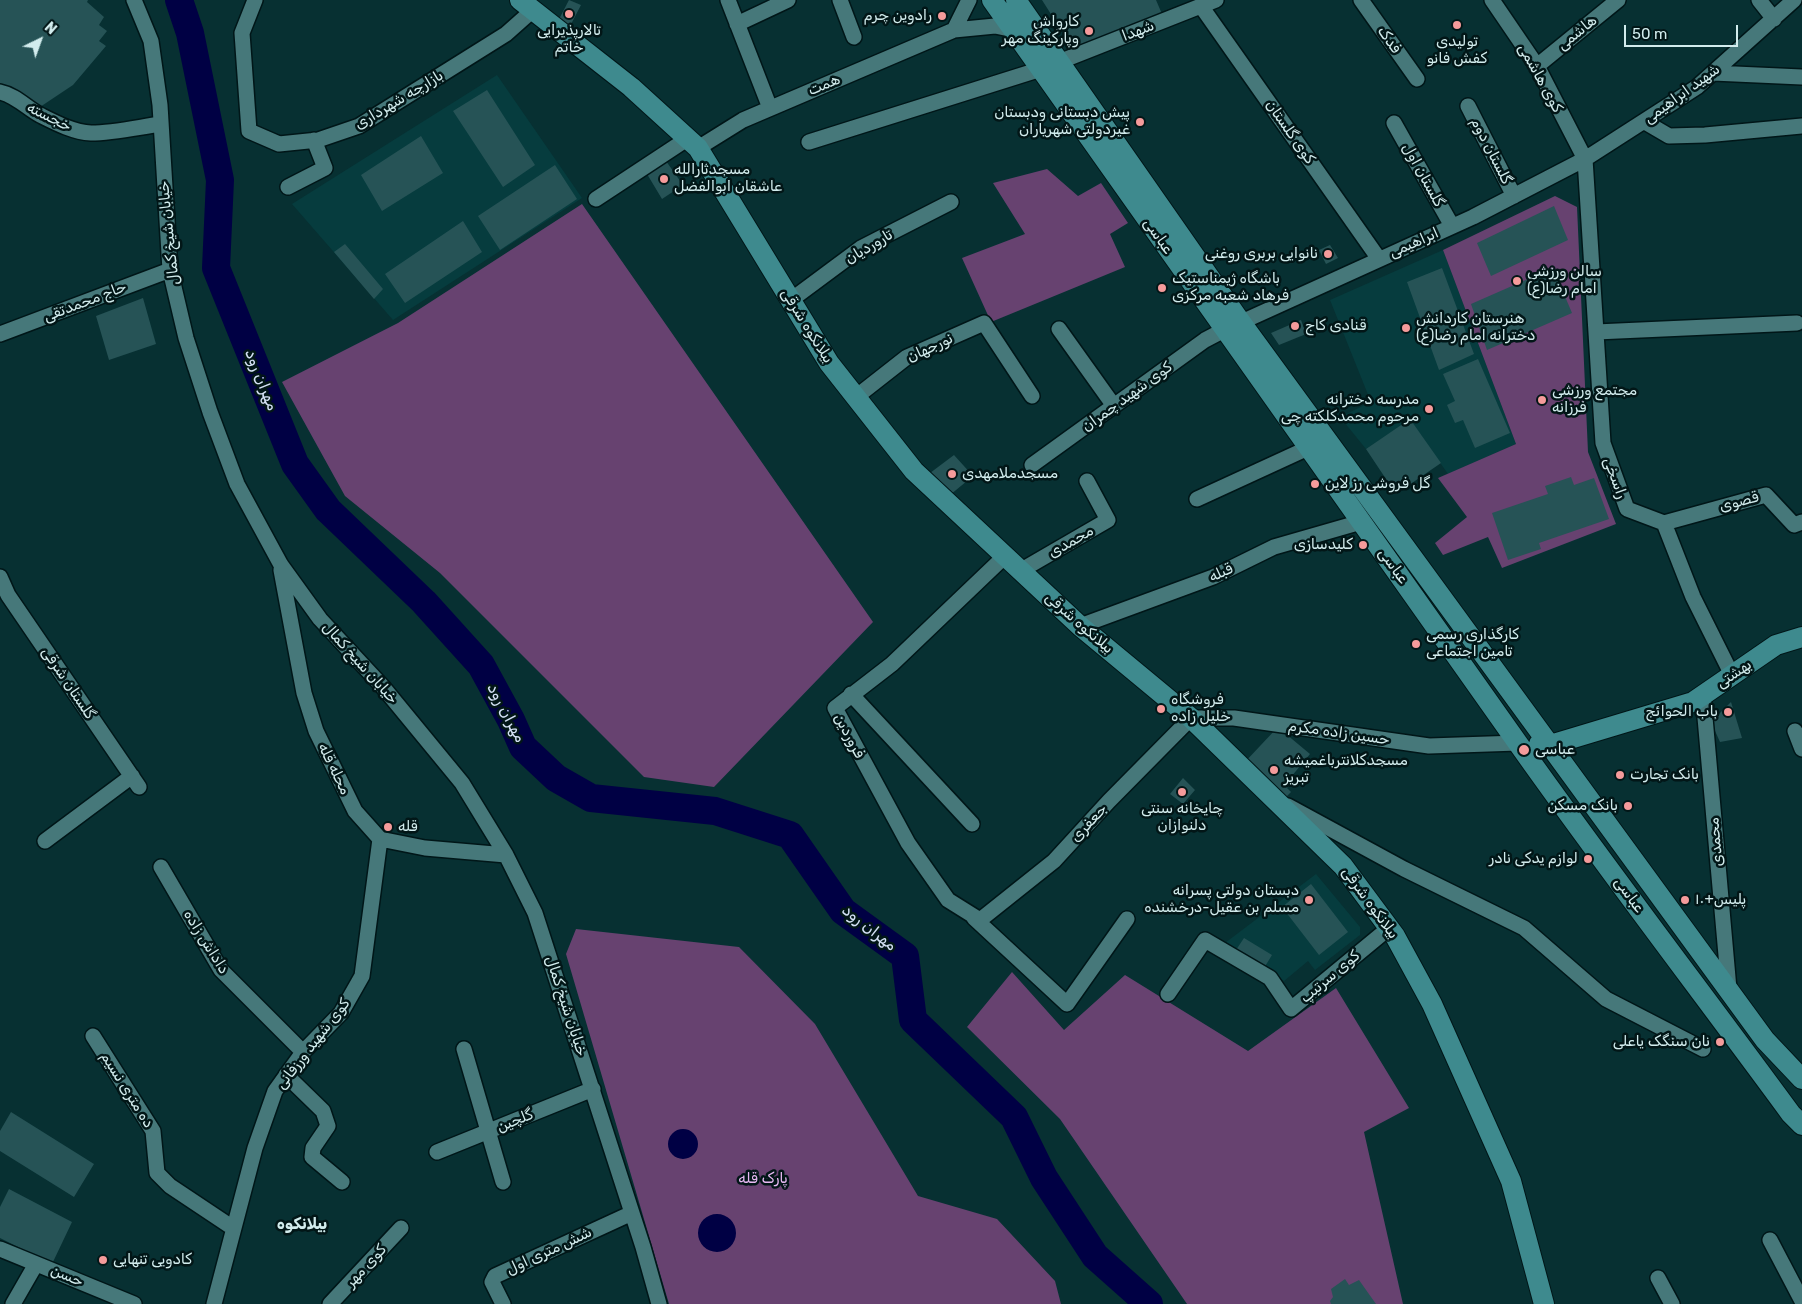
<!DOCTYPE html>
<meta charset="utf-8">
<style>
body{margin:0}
#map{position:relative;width:1802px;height:1304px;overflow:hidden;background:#073032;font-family:Rubik,sans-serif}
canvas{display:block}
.north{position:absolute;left:15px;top:15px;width:50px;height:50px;-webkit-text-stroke:4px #021617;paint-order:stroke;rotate:42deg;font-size:14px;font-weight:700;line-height:20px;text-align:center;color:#d2eced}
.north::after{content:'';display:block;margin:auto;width:18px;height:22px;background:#d2eced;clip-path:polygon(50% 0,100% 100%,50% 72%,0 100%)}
.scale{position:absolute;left:1624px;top:25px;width:114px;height:22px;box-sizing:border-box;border:2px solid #d2eced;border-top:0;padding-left:6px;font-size:15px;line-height:18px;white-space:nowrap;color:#d2eced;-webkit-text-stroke:4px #021617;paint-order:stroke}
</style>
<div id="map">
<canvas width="1802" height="1304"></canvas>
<div class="north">N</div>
<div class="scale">50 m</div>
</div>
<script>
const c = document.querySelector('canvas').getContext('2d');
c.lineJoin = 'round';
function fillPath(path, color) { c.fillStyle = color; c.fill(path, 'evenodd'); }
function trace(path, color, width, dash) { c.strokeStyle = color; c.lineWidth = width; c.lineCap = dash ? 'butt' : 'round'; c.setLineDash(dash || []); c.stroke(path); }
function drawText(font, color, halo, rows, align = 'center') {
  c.font = font + ' Rubik,Vazirmatn,sans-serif'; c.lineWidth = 5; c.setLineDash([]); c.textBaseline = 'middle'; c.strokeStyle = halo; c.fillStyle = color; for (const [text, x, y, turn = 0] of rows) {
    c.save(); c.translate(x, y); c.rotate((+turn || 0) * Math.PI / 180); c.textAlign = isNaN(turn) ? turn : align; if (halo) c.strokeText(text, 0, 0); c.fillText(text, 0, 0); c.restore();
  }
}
fillPath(new Path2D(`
 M497,75L582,198L393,320L292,204Z
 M1443,250L1516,444L1448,474L1410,420L1366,449L1340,417L1371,402L1330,300Z
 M1316,874L1360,927V935L1315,970L1308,961L1284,981L1225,943Z`), '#063c3e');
fillPath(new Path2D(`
 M1047,169L1078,196L1101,183L1128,223L1110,234L1125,267L991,322L962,258L1025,234L993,183Z
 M1555,196L1577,207L1588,452L1616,524L1502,568L1488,537L1443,555L1435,543L1467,517L1438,478L1516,444L1443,250Z
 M582,204L873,622L714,787L644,777L440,573L345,496L282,382L398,323Z
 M576,929L739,947L815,1024L918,1196L997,1219L1055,1281L1061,1304H669L566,954Z
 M1012,972L1064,1030L1125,975L1248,1051L1336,988L1409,1108L1364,1132L1403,1304H1187L1060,1119L967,1027Z`), '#674270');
fillPath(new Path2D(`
 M668 1144a15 15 0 1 1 30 0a15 15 0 1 1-30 0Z
 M698 1233a19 19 0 1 1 38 0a19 19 0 1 1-38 0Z`), '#004');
trace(new Path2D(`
 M179,0L190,33L220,180L216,268L295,464L328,510L424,602L481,665L511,720L523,747L556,778L591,798L715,811L790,835L843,911L905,956L913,1020L1014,1117L1044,1178L1095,1256L1149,1304`), '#004', 28);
fillPath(new Path2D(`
 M0,0H88L87,2L104,17L99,25L107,31L99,41L106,46L73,85L37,109L0,90Z
 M569,0L581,5L568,30L557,23Z
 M1042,0H1156L1162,14L1073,49Z
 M487,90L535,165L503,187L453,111Z
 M421,136L443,173L382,211L361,175Z
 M666,161L683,185L662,199L647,174Z
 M555,165L577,199L500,250L478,216Z
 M1554,206L1568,240L1491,276L1477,243Z
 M463,221L482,252L405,303L385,274Z
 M345,244L383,289L374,299L334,252Z
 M1330,245L1338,258L1326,264L1319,250Z
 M1442,268L1474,354L1439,370L1407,282Z
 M1553,268L1572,313L1487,350L1471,304Z
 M143,298L156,344L109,360L96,316Z
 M1301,320L1306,334L1279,345L1271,333Z
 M1478,359L1510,433L1475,448L1463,420L1455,423L1447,405L1455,401L1443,374Z
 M1410,419L1441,463L1396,494L1366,449Z
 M954,455L973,476L950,495L930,473Z
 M1571,477L1574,485L1594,478L1609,519L1539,543L1541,549L1508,560L1492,513L1548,494L1545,486Z
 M1731,702L1742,738L1720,742L1711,722Z
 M1276,729L1286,734L1310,754L1291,777L1294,780L1287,788L1291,792L1284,799L1244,763Z
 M1183,778L1195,790L1183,804L1170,794Z
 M1311,884L1348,932L1319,955L1282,907Z
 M1244,938L1272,955L1264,968L1236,950Z
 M11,1112L94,1164L74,1197L0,1151V1131Z
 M9,1189L72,1222L52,1264L0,1238V1207Z
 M1345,1279L1349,1285L1359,1280L1376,1304H1331L1330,1301L1333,1297L1331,1289Z`), '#265356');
const minor = new Path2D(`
 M134,0L151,41L160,105L170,270L186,338L210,412L237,484L281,565L320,619L383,687L462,783L506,855L535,913L643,1247L659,1304
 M255,0L242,33L249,131L279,144L318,140L359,126L506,34L533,10
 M728,0L770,108
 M840,0L854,37
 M1361,0L1417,79
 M1492,0L1537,66L1585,159L1603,443L1627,509L1664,523L1693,597L1732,675
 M1759,0L1774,19
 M1201,6L1379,259
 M737,24L788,0
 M954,30L969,0
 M1537,66L1618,0
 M1713,73L1802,77
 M0,92C15,95 27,108 40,115C56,123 73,132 91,133C114,133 139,127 161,124
 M1468,106L1514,196
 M1645,122L1669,136L1705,135L1802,126
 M1394,123L1452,226
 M809,142L1041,69L1216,0
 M698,148L743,120L954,30L995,26L1019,31
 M288,187L325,168L314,140
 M596,199L687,139
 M791,300L861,248L951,202
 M1059,329L1114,406
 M1596,332L1797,323
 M0,334L170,270
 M856,397L907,357L984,323L1032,396
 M1032,465L1205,340L1224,330L1473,217L1585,159L1697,87L1794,0
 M1197,499L1308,448
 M1664,523L1766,495L1794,525L1802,522
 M1005,556L892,664L835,708L908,843L948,900L980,920L1054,861L1109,801L1191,718H1234L1429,746L1518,743
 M281,570L304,693L316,731L355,811L380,839L425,848L506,855
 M1020,571L1108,520L1087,481
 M0,577L8,595L139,787
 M1080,626L1213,577L1274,547L1361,522
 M851,694L972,824
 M1703,695L1729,989
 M1795,731L1802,749
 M1288,806L1404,869L1524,928L1606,999L1703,1049
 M45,841L132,776
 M161,867L221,970L303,1052
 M974,918L1067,1004L1127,919
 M1168,994L1205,940L1270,978L1291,1009L1389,928
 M93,1036L153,1131L157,1173L170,1186L233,1228
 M464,1049L503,1182
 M286,1075L323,1111L328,1126L313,1148L312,1157L342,1182
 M437,1152L593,1089
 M1770,1240L1802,1301
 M0,1249L134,1304
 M1658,1278L1672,1304
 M13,1304L36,1264
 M214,1304L255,1148L275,1091L303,1052L341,1013L362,976L380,839
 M330,1304L401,1228
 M503,1304L492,1282L495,1276L632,1213`);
const major = new Path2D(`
 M520,0L631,87L698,148L829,363L914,471L1080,626L1191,718L1343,866L1395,936L1432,1004L1511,1181L1544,1304
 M992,0C1167,247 1342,495 1517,742C1606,868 1700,990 1791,1114L1802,1125
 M1016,0L1240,321L1765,1040L1802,1079
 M1539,744L1550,745L1693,702L1776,645L1802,637`);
trace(minor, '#001618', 18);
trace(major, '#001618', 22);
trace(minor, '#46787a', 15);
trace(major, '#3e8a8e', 20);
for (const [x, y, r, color] of [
 [569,14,5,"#f59b9b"],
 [942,16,5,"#f59b9b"],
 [1457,25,5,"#f59b9b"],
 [1089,31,5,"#f59b9b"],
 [1140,122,5,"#f59b9b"],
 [664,179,5,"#f59b9b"],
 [1328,254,5,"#f59b9b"],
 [1517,281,5,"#f59b9b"],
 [1162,288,5,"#f59b9b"],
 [1295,326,5,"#f59b9b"],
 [1406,328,5,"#f59b9b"],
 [1542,400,5,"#f59b9b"],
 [1429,409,5,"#f59b9b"],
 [952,474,5,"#f59b9b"],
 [1315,484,5,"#f59b9b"],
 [1363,545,5,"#f59b9b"],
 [1416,644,5,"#f59b9b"],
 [1161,709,5,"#f59b9b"],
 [1728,712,5,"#f59b9b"],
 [1524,750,6,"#f59b9b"],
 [1274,770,5,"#f59b9b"],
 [1620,775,5,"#f59b9b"],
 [1182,792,5,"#f59b9b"],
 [1628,806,5,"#f59b9b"],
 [388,827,5,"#f59b9b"],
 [1588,859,5,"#f59b9b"],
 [1309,900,5,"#f59b9b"],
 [1685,900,5,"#f59b9b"],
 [1720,1042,5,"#f59b9b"],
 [103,1260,5,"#f59b9b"]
]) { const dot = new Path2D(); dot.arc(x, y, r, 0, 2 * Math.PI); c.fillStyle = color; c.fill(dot); trace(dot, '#021617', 2); }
drawText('15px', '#d2eced', '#021617', [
 ["رادوین چرم",932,16,"right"],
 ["کارواش",1079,22,"right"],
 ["وپارکینگ مهر",1079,39,"right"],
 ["تالارپذیرایی",569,31,"center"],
 ["خاتم",569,48,"center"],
 ["تولیدی",1457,42,"center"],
 ["کفش فانو",1457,59,"center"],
 ["پیش دبستانی ودبستان",1130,113,"right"],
 ["غیردولتی شهریاران",1130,130,"right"],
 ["مسجدثارالله",674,170],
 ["عاشقان ابوالفضل",674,187],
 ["نانوایی بربری روغنی",1318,254,"right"],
 ["سالن ورزشی",1527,272],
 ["امام رضا(ع)",1527,289],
 ["باشگاه ژیمناستیک",1172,279],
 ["فرهاد شعبه مرکزی",1172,296],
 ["هنرستان کاردانش",1416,319],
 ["دخترانه امام رضا(ع)",1416,336],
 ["قنادی کاج",1305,326],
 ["مجتمع ورزشی",1552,391],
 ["فرزانه",1552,408],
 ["مدرسه دخترانه",1419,400,"right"],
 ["مرحوم محمدکلکته چی",1419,417,"right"],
 ["مسجدملامهدی",962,474],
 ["گل فروشی رز لاین",1325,484],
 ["کلیدسازی",1353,545,"right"],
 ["کارگذاری رسمی",1426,635],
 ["تامین اجتماعی",1426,652],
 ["فروشگاه",1171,700],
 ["خلیل زاده",1171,717],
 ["باب الحوائج",1718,712,"right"],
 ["عباسی",1535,750],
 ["مسجدکلانترباغمیشه",1284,761],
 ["تبریز",1284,778],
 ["بانک تجارت",1630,775],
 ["بانک مسکن",1618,806,"right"],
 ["چایخانه سنتی",1182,809,"center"],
 ["دلنوازان",1182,826,"center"],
 ["قله",398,827],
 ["لوازم یدکی نادر",1578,859,"right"],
 ["دبستان دولتی پسرانه",1299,891,"right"],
 ["مسلم بن عقیل-درخشنده",1299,908,"right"],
 ["پلیس+۱۰",1695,900],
 ["نان سنگک یاعلی",1710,1042,"right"],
 ["کادویی تنهایی",113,1260]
], 'left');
drawText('15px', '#d2eced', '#021617', [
 ["شهدا",1138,31,-21],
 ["هاشمی",1577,33,-39],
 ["فدک",1389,40,55],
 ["کوی هاشمی",1540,78,61],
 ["همت",824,85,-23],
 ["شهید ابراهیمی",1682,94,-36],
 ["بازارچه شهرداری",399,100,-31],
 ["خجسته",49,117,26],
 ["کوی گلستان",1290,132,55],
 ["گلستان دوم",1491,151,63],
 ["گلستان اول",1423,175,61],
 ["خیابان شیخ کمال",169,233,-96],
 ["عباسى",1158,236,55],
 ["ابراهیمی",1414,243,-24],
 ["تاروردیان",869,247,-31],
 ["حاج محمدتقی",85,302,-21],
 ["بیلانکوه شرقی",807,326,58],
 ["نورجهان",930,348,-25],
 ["کوی شهید چمران",1127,397,-36],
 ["راسخی",1615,478,70],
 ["قصوی",1739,502,-15],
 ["محمدی",1071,542,-30],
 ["عباسى",1393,566,54],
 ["قبله",1221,573,-25],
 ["بیلانکوه شرقی",1079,623,41],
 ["خیابان شیخ کمال",360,663,48],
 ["بهشتی",1734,674,-34],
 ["گلستان شرقی",68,683,56],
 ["حسین زاده مکرم",1339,733,8],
 ["فروردین",849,736,62],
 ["محله قله",334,769,64],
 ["جعفری",1089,823,-47],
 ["محمدی",1716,842,-95],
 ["عباسى",1629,895,54],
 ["بیلانکوه شرقی",1370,903,54],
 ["داداش زاده",206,942,58],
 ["کوی سرتیپ",1330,977,-40],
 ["خیابان شیخ کمال",566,1006,72],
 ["کوی شهید ورزفانی",313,1044,-52],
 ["ده متری نسیم",127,1090,58],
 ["گلچین",515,1121,-22],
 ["شش متری اول",549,1251,-25],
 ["کوی مهر",366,1266,-47],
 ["حسن",67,1276,22]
]);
drawText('15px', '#e8b9f3', '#021617', [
 ["پارک قله",763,1179]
]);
drawText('italic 16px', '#d5e2f6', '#021617', [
 ["مهران رود",261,380,68],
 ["مهران رود",506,713,62],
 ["مهران رود",869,928,38]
]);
drawText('bold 16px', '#d2eced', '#021617', [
 ["بیلانکوه",302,1224]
]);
</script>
